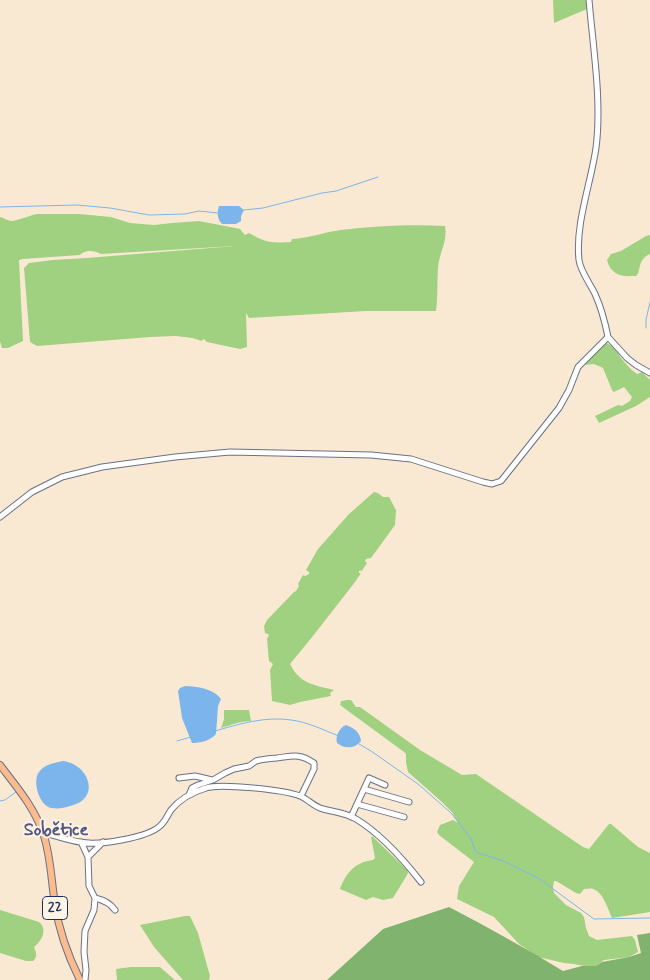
<!DOCTYPE html>
<meta charset="utf-8">
<style>
body{margin:0}
canvas{display:block;background:#f9e9d3}
</style>
<canvas width="650" height="980"></canvas>
<script>
const c = document.querySelector('canvas').getContext('2d');
c.lineJoin = 'round';
function fillPath(path, color) { c.fillStyle = color; c.fill(path, 'evenodd'); }
function trace(path, color, width, dash) { c.strokeStyle = color; c.lineWidth = width; c.lineCap = dash ? 'butt' : 'round'; c.setLineDash(dash || []); c.stroke(path); }
function drawText(font, color, halo, rows, align = 'center') {
  c.font = font + ' Mynerve,sans-serif'; c.lineWidth = 4; c.setLineDash([]); c.textBaseline = 'middle'; c.strokeStyle = halo; c.fillStyle = color; for (const [text, x, y, turn = 0] of rows) {
    c.save(); c.translate(x, y); c.rotate((+turn || 0) * Math.PI / 180); c.textAlign = isNaN(turn) ? turn : align; if (halo) c.strokeText(text, 0, 0); c.fillText(text, 0, 0); c.restore();
  }
}
fillPath(new Path2D(`
 M553,0H586L587,9L554,23Z
 M37,214H79L111,217L130,223L154,225L172,223L199,221L235,228L240,229L245,235L249,233C266,243 271,243 291,242L292,239C309,238 325,232 341,230C374,226 412,224 445,226C448,241 439,253 438,268C437,282 438,297 436,311H366L249,318L246,313L247,347L240,349L207,342L204,339L201,341C194,337 184,337 175,336L150,337L37,346L30,342L24,268L29,263L53,260L87,258L235,246L101,254C94,251 86,249 80,255L23,259L19,260L23,341L8,348H2L0,341V217C4,218 8,221 12,221C16,221 31,215 37,214Z
 M650,235V254C637,259 641,273 636,276C634,276 633,276 631,276C620,277 610,273 607,260L611,254L621,251L646,236Z
 M606,343C614,346 617,352 621,358C626,364 631,370 637,374L642,372L650,380V397L636,406L599,423L595,416L618,405L622,406L630,401L632,397L624,387L614,392L612,390L603,368L594,364L583,365L584,363Z
 M374,492L378,493L383,497H389L396,510L395,525L371,558L366,559L365,561L367,563L361,572V570L359,571V573H361L355,582L313,636L290,664C300,684 314,685 334,690L330,693L331,696L300,702L290,705L272,701L270,670L273,664L269,661L267,639L269,635L268,634L265,633L264,626L267,620L294,592L296,591L299,586L298,584L303,575L305,576L309,574V572L306,570L318,549L349,514Z
 M348,700H351L356,707H360L420,750L462,775L476,774L583,847L589,849L609,824H611L638,847L650,853V912L612,918C608,909 603,892 593,889C590,888 587,889 584,889L580,894L576,893L556,881H554L553,887L554,893L566,905L581,913L584,917L586,928L589,936L597,940L632,936L635,940L638,952L629,957L604,960L596,966H584L574,964L564,963L538,957L519,944L494,917L457,899L459,886L474,862L439,835L437,832L440,825L453,820L458,823L452,812L443,803L408,772L406,763V754L404,752L340,705L341,701Z
 M224,710H249L251,721C240,721 231,725 221,728L224,719Z
 M371,837H373L407,870L408,873L407,875L393,898L383,900L373,897L366,900L340,889C346,873 355,862 373,860L375,858Z
 M0,910L39,922C48,929 42,941 34,947C36,952 38,957 33,961H26L0,953Z
 M185,916H190L198,933L210,976L209,980H183L154,947L140,925Z
 M131,967H160L175,980H117L116,969Z`), '#a0d180');
fillPath(new Path2D(`
 M449,907C488,927 525,948 563,971L582,966H596L602,962L629,957L641,953L637,935L650,933V980H327L383,929Z`), '#80b36e');
fillPath(new Path2D(`
 M219,206H239L244,210L241,216V221L236,224H222C217,219 217,212 219,206Z
 M185,686C197,686 214,689 221,699L218,706L216,734C210,741 200,743 192,743L182,718L178,691L180,688Z
 M346,725C354,728 360,732 361,741C355,749 344,749 337,743C335,736 340,727 346,725Z
 M63,761C89,764 102,799 70,806C64,808 58,809 51,808C39,805 32,781 39,772C45,764 54,763 63,761Z`), '#7bb5ec');
trace(new Path2D(`
 M0,207L77,205L110,208L149,215L185,214L199,211L218,213
 M244,210L263,208L322,193L336,191L378,177
 M646,328V320L650,302
 M215,731C239,724 266,716 291,720C308,722 323,730 339,736
 M177,741L191,737
 M359,744L371,751L418,784L451,813L470,837L475,850L478,853L501,860L538,878L594,919L650,918
 M0,801L5,800L16,792`), '#7bb5ec', 1);
const minor = new Path2D(`
 M608,337L627,358L636,365L650,373
 M0,517L32,492L62,477L102,467L175,457L230,452L371,455L411,459L483,482L492,484L501,481L559,408L569,390L578,367L608,337C605,322 601,307 595,294C590,284 580,270 579,260C575,224 591,183 596,148C602,101 593,47 589,0
 M179,778L195,776L212,780
 M364,789L409,802
 M189,795L192,788L198,785L213,780L225,773L234,769L249,766L256,761L260,760C266,759 271,758 277,758C293,756 299,753 314,763V769L301,796
 M357,804L404,817
 M351,817L369,778L385,785
 M43,833C55,835 67,840 80,842C97,846 147,838 160,826C165,822 167,816 171,810C179,800 193,792 206,788C220,783 285,790 300,796C308,799 314,807 323,809C334,812 346,813 356,819C381,834 403,859 421,882
 M81,842L88,857L89,886L95,898L94,910L85,931L84,952L86,970L85,980
 M88,857L103,842
 M95,898C104,900 110,903 115,910`);
const major = new Path2D(`
 M0,765C16,786 34,807 43,833C51,856 51,880 55,904C59,931 68,956 80,980`);
trace(minor, '#697087', 7);
trace(major, '#697087', 8);
trace(minor, '#fff', 5);
trace(major, '#fbbb8c', 6);
for (const [x, y, w] of [
 [55,908,25]
]) { const box = new Path2D(); box.roundRect(x - w / 2, y - 11.5, w, 23, 4); c.fillStyle = '#fcf5e5'; c.fill(box); trace(box, '#1b2f5e', 1); }
drawText('bold 14px', '#1b2f5e', null, [
 ["22",55,908]
]);
drawText('bold 18px', '#545583', '#fcf5e5', [
 ["Sobětice",56,831]
]);
</script>
